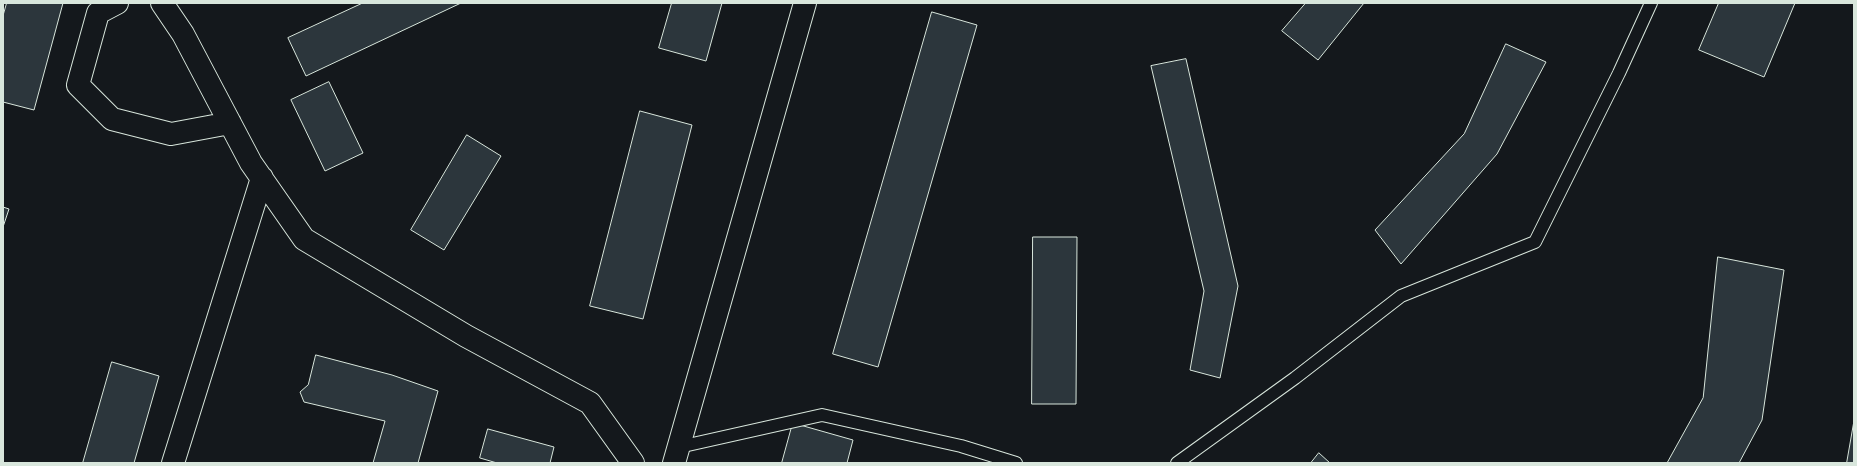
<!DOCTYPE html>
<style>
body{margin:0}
#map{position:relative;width:1857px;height:466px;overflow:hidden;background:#14181c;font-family:"Fira Sans Condensed",sans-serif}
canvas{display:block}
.frame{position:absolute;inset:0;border:4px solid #d8e6dc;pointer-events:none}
</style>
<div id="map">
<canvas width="1857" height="466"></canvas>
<div class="frame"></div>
</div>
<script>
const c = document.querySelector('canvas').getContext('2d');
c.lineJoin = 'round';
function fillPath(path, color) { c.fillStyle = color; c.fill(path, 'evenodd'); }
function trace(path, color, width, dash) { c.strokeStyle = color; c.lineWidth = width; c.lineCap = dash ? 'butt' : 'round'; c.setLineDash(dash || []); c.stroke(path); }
const building = new Path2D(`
 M7,3H63L34,110L3,102V16Z
 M363,3H461L306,76L288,38Z
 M672,3H722L706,61L659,48Z
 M1306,3H1364L1318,60L1282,31Z
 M1719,3H1795L1764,77L1699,50Z
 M932,12L977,25L878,367L833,354Z
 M1506,44L1546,62L1497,154L1401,264L1375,230L1464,134Z
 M1186,59L1238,286L1220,378L1190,370L1204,291L1151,66Z
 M329,82L363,153L325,171L291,100Z
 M640,111L692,125L643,319L590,306Z
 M467,135L501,156L444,250L411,230Z
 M3,207L9,209L3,227Z
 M1033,237H1077L1076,404H1032Z
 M1718,257L1784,270L1762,420L1739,463H1667L1703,398Z
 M316,355L392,375L438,391L418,463H373L385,421L304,402L300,392L308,385Z
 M112,362L159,376L134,463H83Z
 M1854,421V463H1847Z
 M793,423L853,440L847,463H782Z
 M488,429L554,447L550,463H497L480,458Z
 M1319,453L1330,463H1311Z`);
fillPath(building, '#2c363c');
trace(building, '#d8e6dc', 1);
const service = new Path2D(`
 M679,447L822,415L961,446L1016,463
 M1177,463L1295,378L1401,296L1535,242L1619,73L1651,3`);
const minor = new Path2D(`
 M117,3L98,13L78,85L112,119L171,134L230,123
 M162,3L183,34L251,163L304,239L466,336L590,403L633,463
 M173,463L262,178`);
const tertiary = new Path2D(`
 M674,463L805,3`);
trace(service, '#d8e6dc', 14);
trace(minor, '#d8e6dc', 24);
trace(tertiary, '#d8e6dc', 24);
trace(service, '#14181c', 12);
trace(minor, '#14181c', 22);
trace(tertiary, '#14181c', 22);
</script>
